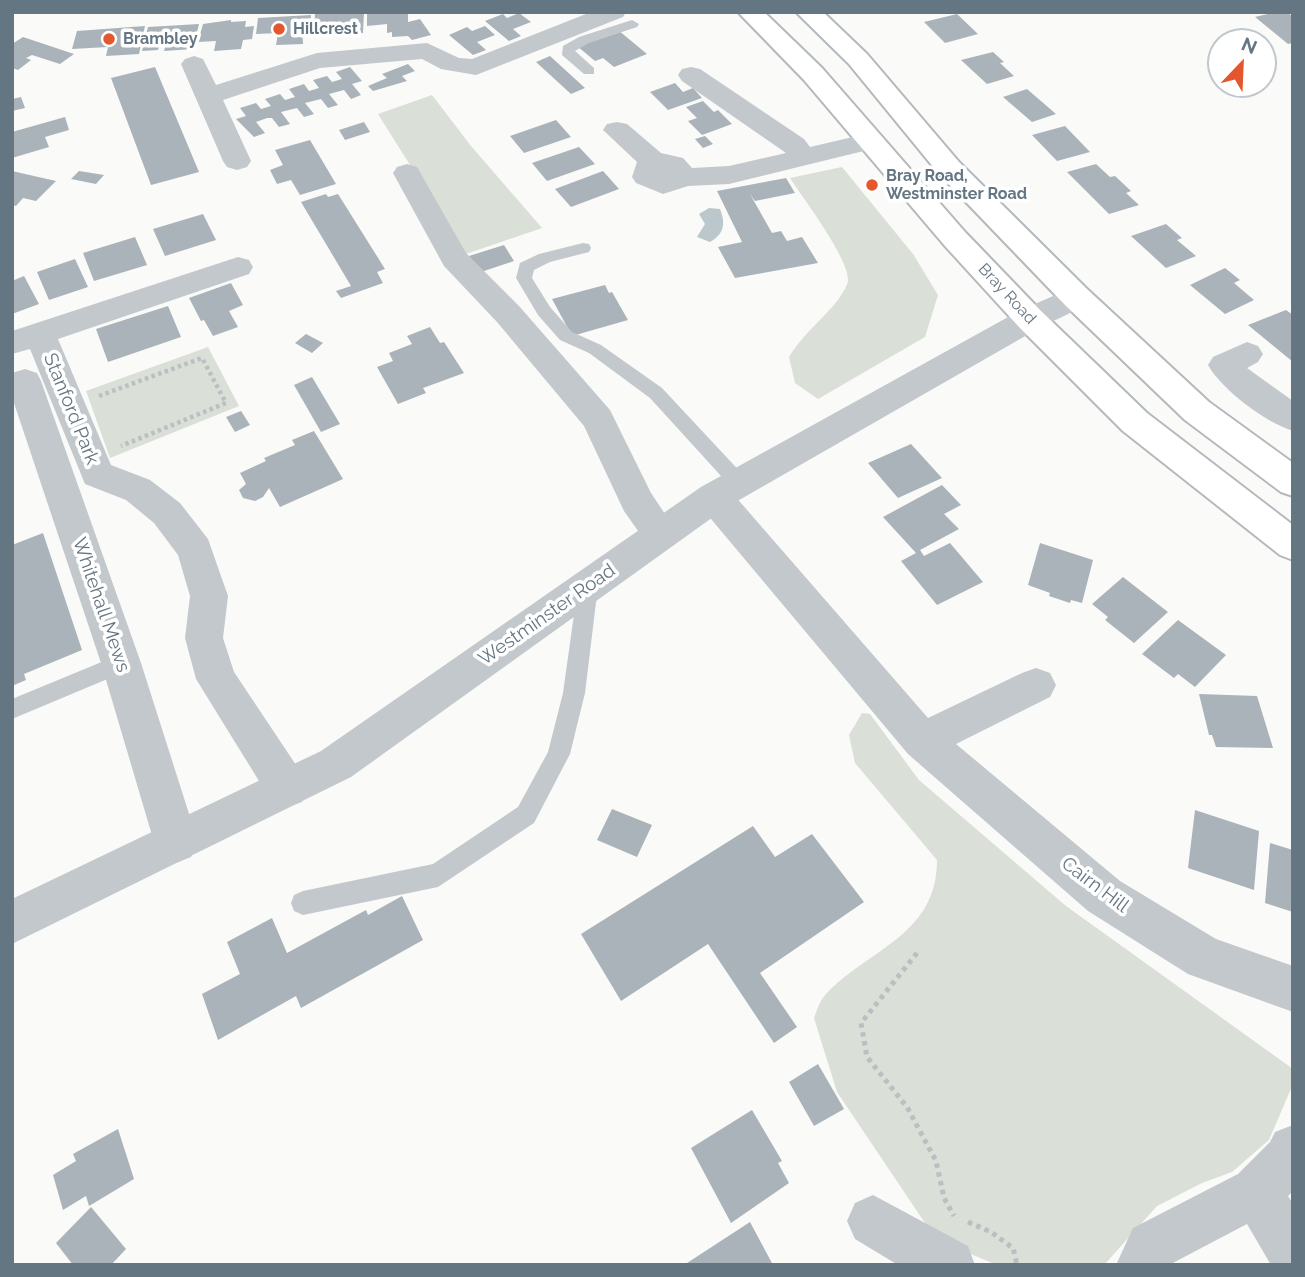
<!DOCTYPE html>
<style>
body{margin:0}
#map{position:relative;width:1305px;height:1277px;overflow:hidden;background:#fafaf8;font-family:Raleway,sans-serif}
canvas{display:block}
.frame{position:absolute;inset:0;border:14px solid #657683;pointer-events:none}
.north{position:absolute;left:1207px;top:28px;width:70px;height:70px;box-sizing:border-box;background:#fff;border:2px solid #c1c8cd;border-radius:50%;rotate:23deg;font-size:19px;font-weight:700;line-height:28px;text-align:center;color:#657683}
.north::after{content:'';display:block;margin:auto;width:24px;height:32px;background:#e4572e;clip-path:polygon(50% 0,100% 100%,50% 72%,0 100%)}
</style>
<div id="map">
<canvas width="1305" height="1277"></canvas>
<div class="frame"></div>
<div class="north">N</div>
</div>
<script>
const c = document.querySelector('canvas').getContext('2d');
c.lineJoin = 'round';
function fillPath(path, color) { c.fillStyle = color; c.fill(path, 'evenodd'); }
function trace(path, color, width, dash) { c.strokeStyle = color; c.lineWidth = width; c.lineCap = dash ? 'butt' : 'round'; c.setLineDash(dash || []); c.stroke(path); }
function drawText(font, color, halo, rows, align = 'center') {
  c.font = font + ' Raleway,sans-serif'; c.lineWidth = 7; c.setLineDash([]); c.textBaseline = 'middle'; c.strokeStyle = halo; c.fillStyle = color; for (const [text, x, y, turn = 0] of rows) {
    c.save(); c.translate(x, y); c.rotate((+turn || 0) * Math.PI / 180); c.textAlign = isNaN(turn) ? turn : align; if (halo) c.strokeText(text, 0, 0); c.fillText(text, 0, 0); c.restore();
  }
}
fillPath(new Path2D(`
 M432,95L471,146L542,228L466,254L378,114Z
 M842,167L913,254L938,295L925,337L818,399L795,383L789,357C802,335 822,320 838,300C841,295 847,287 848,281C850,260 803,198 790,178Z
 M208,347L239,406L110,458L86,391Z
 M862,713L870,714L919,780L1066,906L1293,1069V1084L1269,1140L1232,1172L1202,1183L1157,1206L1104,1265H997L942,1242L925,1223L837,1092L814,1018C817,1010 820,1000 826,994C870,948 937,935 937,860L855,763L849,735Z`), '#dadfd7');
fillPath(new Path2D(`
 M709,208L720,209C726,224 724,234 710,242L697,237L705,224L699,214Z`), '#bbc7cb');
fillPath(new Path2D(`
 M364,12L363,33L335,35V31H314L315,13Z
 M367,12H408V22L420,19L431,35L412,40L408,36L392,37V32L387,33V24L367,26Z
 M1276,12H1287L1293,17V43L1288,44L1255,17Z
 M519,13L531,22L513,29L521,36L509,41L485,21L503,14L507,18Z
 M957,14L978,34L945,43L924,22Z
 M311,15L310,24H302L303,44L276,45L278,33L256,34L258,18Z
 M231,20V22L246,21L245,27L254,26L252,39L243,40L241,49L214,51L216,41L198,42L203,24Z
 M199,24L193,49L164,51L166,44H160L158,50L142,51L148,27Z
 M145,26L139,54L106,56L108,47L72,49L77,31Z
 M485,26L495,35L477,42L486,50L473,55L449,35L467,27L472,31Z
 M618,30L647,54L614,67L603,58L595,61L577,46Z
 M23,37L74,54L60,64L32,55L26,58L31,60L18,70L12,68V44Z
 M993,52L1004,62L1000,63L1014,76L987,84L961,60Z
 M550,56L585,88L571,94L536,62Z
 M408,64L415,71L402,76L407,81L373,91L368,86L387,78L382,74Z
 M155,67L199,172L151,185L111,78Z
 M350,67L362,81L352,84L361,95L351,99L344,90L329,94L338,105L328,108L321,99L305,103L314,114L304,117L297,108L281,112L290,124L279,127L272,118H267L256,122L265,133L254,137L236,119L246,116L240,108L256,103L261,109L271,106L265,99L280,94L285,100L295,97L289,89L304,84L309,91L319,88L313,80L327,76L332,82L342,79L336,72Z
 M675,83L683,92L693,88L702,98L668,110L650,92Z
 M1027,89L1056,114L1032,122L1003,97Z
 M21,97L25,108L12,111V99Z
 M703,101L714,112L718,110L732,124L702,135L688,121L697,118L686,107Z
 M65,117L69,130L45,137L49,147L12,158V132Z
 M556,120L571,137L524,153L510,136Z
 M364,122L370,132L345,140L339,130Z
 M1065,126L1090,152L1057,161L1032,135Z
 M705,136L713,144L703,148L695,139Z
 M310,140L336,184L300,195L291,180L277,184L270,170L283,165L275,150Z
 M579,147L595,164L547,181L532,163Z
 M1096,164L1110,177L1115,176L1131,191L1126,193L1139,205L1109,214L1067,172Z
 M12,171L56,181L36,201L23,198L16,206L12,205Z
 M79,171L104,175L96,184L71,179Z
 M603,171L619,189L571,207L555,189Z
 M786,178L795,193L755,201L750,194L772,233L781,231L787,241L802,237L818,263L735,278L718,247L742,242L717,191Z
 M326,194L328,197L338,194L385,269L377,272L383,283L341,298L336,291L351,286L301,202Z
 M203,214L216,240L165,256L153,229Z
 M1166,224L1182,238L1177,240L1196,256L1166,268L1131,236Z
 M135,237L147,265L94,281L83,253Z
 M504,245L514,261L478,273L469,256Z
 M75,259L88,287L49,300L37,272Z
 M1225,268L1240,280L1234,283L1254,300L1225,314L1190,285Z
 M24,276L39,304L12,314V281Z
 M231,283L243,305L229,311L238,327L213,336L204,320L201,321L189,298Z
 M605,285L609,293L612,292L628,320L572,336L552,299Z
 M168,306L181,337L108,362L96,329Z
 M1286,310L1293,315V362L1248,325Z
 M430,327L440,343L444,342L464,373L423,388L426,393L398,404L377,367L393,361L389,353L412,344L407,336Z
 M306,334L323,343L312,353L295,343Z
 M312,377L340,424L321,432L294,385Z
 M241,411L250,425L235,432L226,417Z
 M314,431L343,479L280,507L269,488L263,497L255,501L243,498L239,490L246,484L240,473L266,461L264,458L295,445L292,440Z
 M911,444L942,478L898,498L868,463Z
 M942,485L961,505L944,514L959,529L920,550L924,556L950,543L983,582L937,605L901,561L916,553L883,517Z
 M43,533L82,650L24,674L26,680L12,686V545Z
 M1040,543L1093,560L1082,603L1071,600L1070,603L1049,596L1050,593L1028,585Z
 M1123,577L1168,612L1134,643L1105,620L1108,617L1092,604Z
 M1178,620L1226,655L1195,687L1178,674L1174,678L1142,654Z
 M1199,694L1257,696L1273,748L1216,747L1212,735H1209Z
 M612,809L652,825L637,857L597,840Z
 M1195,810L1259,831L1254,890L1188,868Z
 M753,826L775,857L812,834L864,902L760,973L797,1027L774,1043L708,944L621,1001L581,934Z
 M1270,843L1293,850V912L1265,903Z
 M402,896L423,940L301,1008L296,996L218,1040L202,994L240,974L227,942L272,918L287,953L366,910L368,915Z
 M818,1064L844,1109L814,1126L789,1082Z
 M752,1110L782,1161L778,1163L789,1183L731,1223L691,1148Z
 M118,1129L134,1179L89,1206L86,1196L63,1210L53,1175L76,1161L73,1154Z
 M91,1207L126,1249L111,1265H73L56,1243Z
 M750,1222L773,1265H684Z`), '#aab3b9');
const trunk = new Path2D(`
 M738,12H764L822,68L965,232L1041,311L1147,413L1293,525V560L1280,555L1123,431L1019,327L945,246L804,80Z
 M796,12H823L867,54L959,162L1087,289L1209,402L1293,463V496L1281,492L1185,420L1065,305L939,174L849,64Z`);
trace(trunk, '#b4b9bd', 4);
trace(new Path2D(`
 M99,396L202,358L226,403L121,446`), '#bbbfc2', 4.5, [3.5, 3.5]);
trace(new Path2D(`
 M917,953L861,1023L867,1057L907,1107L936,1161L944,1198L954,1216
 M968,1222L991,1232L1013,1248L1017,1265`), '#bbbfc2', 5, [4.5, 4.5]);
fillPath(new Path2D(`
 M632,20L639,24L637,27L589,43L575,51L594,68V74H584L562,55L563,46L579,37Z
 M583,243L589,244L591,248L589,252L550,262L534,270L532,278L550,307L572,332L601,345L662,388L746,478L749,483L746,488L739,490L732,488L650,398L589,353L560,340L538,315L516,278L520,263L539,254Z
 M588,578L595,580L598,586L585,693L570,754L534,823L438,887L303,915L294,911L291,903L294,895L303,891L433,864L518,807L548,752L563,693L578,586L581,580Z
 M121,654L129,656L132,663L129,670L12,719V699Z`), '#c3c8cc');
fillPath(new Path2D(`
 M591,12H626L623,17L476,75L441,69L422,59L320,68L223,100L251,161L247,167L237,170L227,167L223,161L181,64L185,59L194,56L203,59L216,85L317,53L427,43L459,58L472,59Z
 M691,67L700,69L804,139L810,147L870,133L880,135L884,141L880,147L729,184L688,186L663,194L636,183L632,177L637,162L603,130L607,124L617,122L627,124L661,153L683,158L692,168L729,166L786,153L682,81L678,75L682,69Z
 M407,164L417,167L466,253L519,306L610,410L651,493L679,535L674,545L661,550L648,545L624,511L584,426L497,322L444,266L393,173L397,167Z
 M238,257L249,260L253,267L249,274L58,339L111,465L150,480L180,503L208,539L228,596L223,638L234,672L302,774L308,788L302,802L287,807L272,802L196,679L185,638L190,596L178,555L154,523L126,500L85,484L30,349L12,354V331Z
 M1247,342L1258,346L1263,354L1258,362L1247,368L1293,401V431C1265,422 1222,390 1208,365L1213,357Z
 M25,369L37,373L41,381L141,663L198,842L191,857L176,863L161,857L154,842L101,663L12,397V373Z
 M714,483L727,487L928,718L1022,673L1036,668L1050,673L1056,685L1050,697L956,744L1120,881L1216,939L1293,966V1012L1188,974L1088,911L908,754L701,507L696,497L701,487Z
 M1293,1125V1191L1288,1196L1293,1204V1265H1271L1247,1224L1169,1265H1116L1133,1228L1238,1174L1270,1142L1275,1132Z
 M873,1195L968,1246L975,1265H898L855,1239L847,1221L855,1203Z`), '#c3c8cc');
fillPath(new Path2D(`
 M1076,286L1087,289L1091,297L1087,305L1041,327L727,507L351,777L12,944V899L321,751L701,487L1019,311Z`), '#c3c8cc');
fillPath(trunk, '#fff');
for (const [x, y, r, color] of [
 [279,29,7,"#e4572e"],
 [109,39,7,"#e4572e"],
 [872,185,7,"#e4572e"]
]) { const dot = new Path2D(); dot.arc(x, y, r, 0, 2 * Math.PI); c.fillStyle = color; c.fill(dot); trace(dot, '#fff', 2.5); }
drawText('bold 16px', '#657683', '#fff', [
 ["Hillcrest",293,29],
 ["Brambley",123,39],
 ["Bray Road,",886,176],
 ["Westminster Road",886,194]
], 'left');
drawText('16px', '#657683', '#fff', [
 ["Bray Road",1007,294,47]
]);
drawText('19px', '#657683', '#fff', [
 ["Stanford Park",71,409,68],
 ["Whitehall Mews",101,605,71],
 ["Westminster Road",547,615,-35],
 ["Cairn Hill",1095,885,37]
]);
</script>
